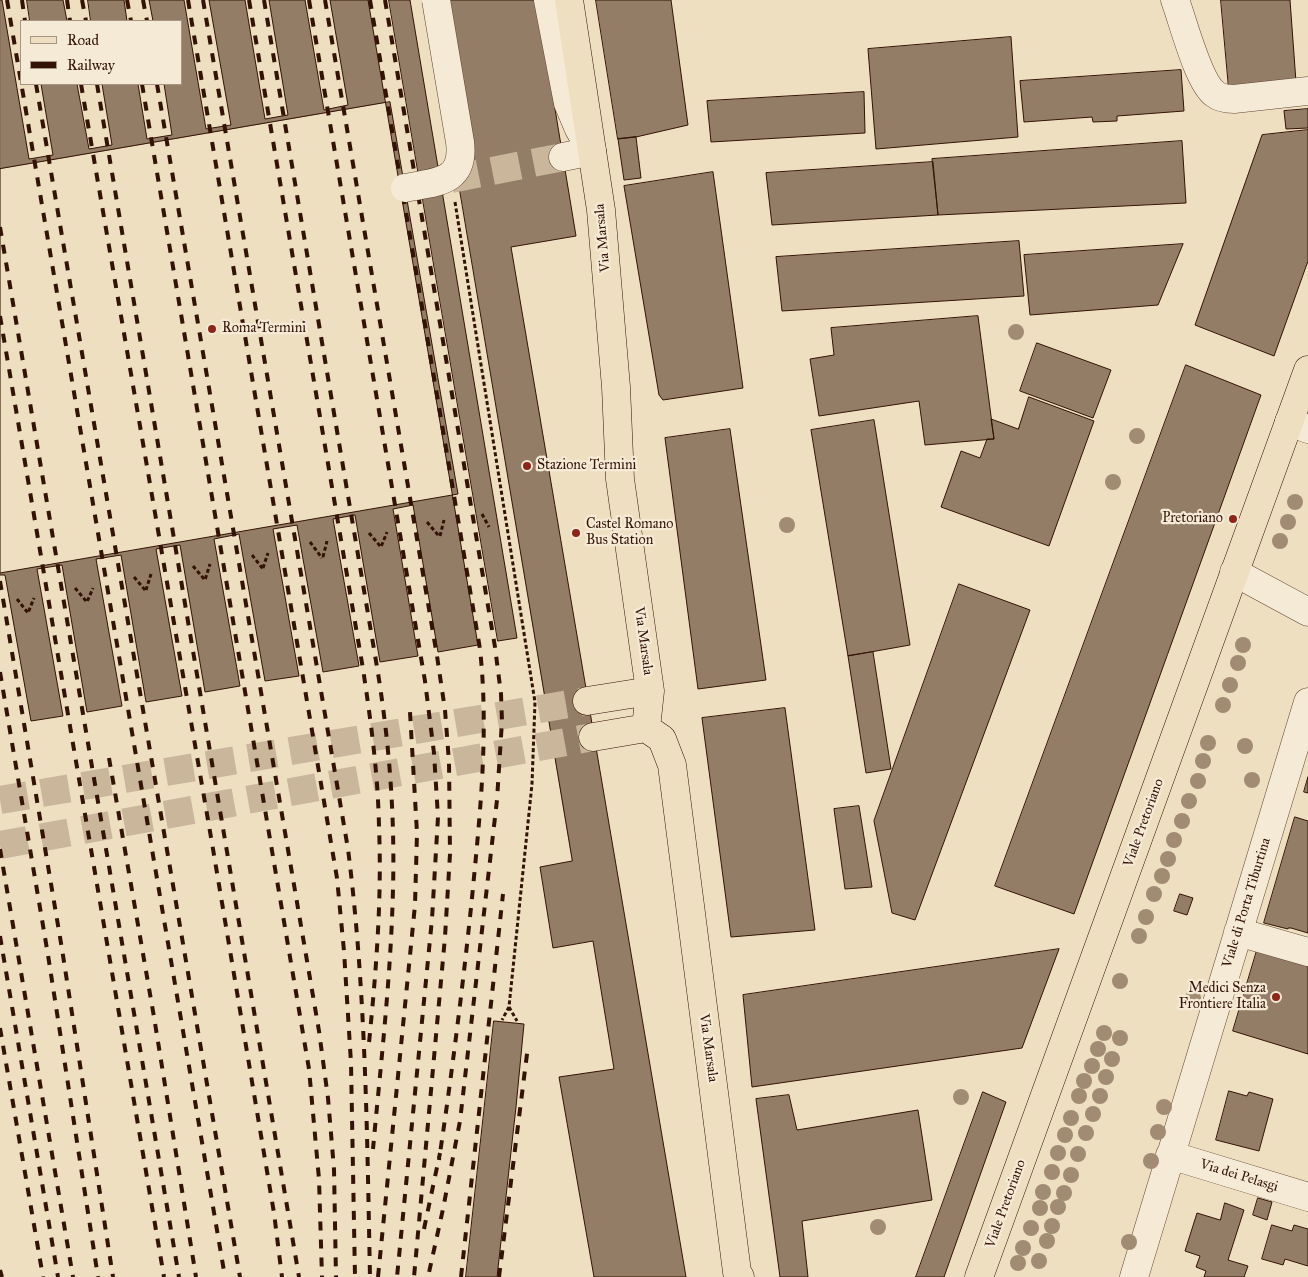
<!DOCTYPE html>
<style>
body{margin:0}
#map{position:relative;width:1308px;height:1277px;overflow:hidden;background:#eedfc0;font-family:"IM FELL Great Primer",serif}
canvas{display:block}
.legend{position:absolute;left:20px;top:20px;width:162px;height:65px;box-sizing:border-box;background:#f4ead6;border:1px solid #a79482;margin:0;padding:6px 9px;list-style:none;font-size:15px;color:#331305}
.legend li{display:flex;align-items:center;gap:10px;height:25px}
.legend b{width:25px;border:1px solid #a79482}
</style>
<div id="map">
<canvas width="1308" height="1277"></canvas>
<ul class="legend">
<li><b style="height:6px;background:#eedfc0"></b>Road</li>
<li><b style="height:6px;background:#331305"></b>Railway</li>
</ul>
</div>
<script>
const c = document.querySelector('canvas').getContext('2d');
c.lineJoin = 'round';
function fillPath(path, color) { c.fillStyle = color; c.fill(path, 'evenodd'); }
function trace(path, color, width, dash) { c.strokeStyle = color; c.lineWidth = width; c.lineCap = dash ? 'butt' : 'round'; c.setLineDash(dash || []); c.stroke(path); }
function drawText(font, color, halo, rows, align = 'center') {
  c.font = font + ' "IM FELL Great Primer",serif'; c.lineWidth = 4.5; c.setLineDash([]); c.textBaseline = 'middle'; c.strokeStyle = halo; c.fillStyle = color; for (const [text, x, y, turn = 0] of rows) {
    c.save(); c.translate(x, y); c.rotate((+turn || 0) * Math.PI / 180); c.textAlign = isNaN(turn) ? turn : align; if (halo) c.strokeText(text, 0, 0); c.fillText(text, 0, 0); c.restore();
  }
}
const building = new Path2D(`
 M0,0H2L29,159L53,155L41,84H77L89,149L112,145L102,84H138L147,139L172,135L164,84H181V21H153L149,0H184L206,129L231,125L209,0H245L265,119L288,115L269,0H305L324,110L348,105L330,0H368L478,645L438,652L413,505L393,509L418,656L380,662L355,515L333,519L359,666L323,672L297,525L273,529L299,676L265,681L239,534L214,539L240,686L205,692L180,545L156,549L182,696L146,702L121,555L96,559L122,706L87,712L62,565L37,569L63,716L31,721L5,575H0Z
 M27,0H63L67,21H30Z
 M88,0H124L127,21H91Z
 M389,0H410L517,638L498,641Z
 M428,0H537L576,236L511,247L686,1277H594L559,1077L614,1069L593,941L553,948L540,867L572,861Z
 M596,0H671L688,125L636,137L618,139Z
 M1221,0H1290L1296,82L1229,89Z
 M1011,37L1018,137L876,149L868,49Z
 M1181,70L1184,111L1117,116V121L1093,122L1092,117L1024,122L1020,81Z
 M864,92L865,133L711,142L707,101Z
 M390,102L458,494L0,573V169Z
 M1308,109V128L1286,129L1284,111Z
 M1308,130V261L1274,356L1195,325L1262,135Z
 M636,137L641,178L624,180L618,139Z
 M1182,141L1186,203L938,215L932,159Z
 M933,162L938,215L772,225L766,173Z
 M713,172L743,388L663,400L659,395L624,186Z
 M1019,241L1024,296L782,311L776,257Z
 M1183,244L1158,305L1030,315L1024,255Z
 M978,316L994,439L925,445L919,401L819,416L810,359L834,355L831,328Z
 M1037,343L1111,370L1093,418L1020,391Z
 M1186,365L1261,395L1074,914L995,886Z
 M1029,397L1094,421L1049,546L941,507L961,451L980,458L987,439H994L991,419L1018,429Z
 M874,420L910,645L848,656L811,430Z
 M730,429L766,680L698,689L665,438Z
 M959,584L1030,610L915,920L892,913L874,821Z
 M873,652L891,769L866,773L848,656Z
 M785,708L815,930L731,937L702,718Z
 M1308,777V793L1304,792Z
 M859,806L872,887L845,889L834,809Z
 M1295,817L1308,821V933L1291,928H1288V929L1264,923Z
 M1180,894L1193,898L1187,915L1174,911Z
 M1258,947L1308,962V1054L1233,1031Z
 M1059,949L1022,1048L752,1087L743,995Z
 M494,1021L524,1024L516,1107L497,1277H466Z
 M1229,1091L1247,1096L1249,1092L1273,1099L1259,1151L1216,1140Z
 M983,1092L1006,1102L944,1277H916Z
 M789,1095L797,1130L918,1110L932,1200L802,1221L808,1277H780L756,1099Z
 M1258,1198L1272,1202L1267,1220L1253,1215Z
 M1225,1203L1244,1210L1228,1260L1248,1266L1244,1277H1204L1206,1271L1196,1267L1200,1256L1185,1251L1197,1213L1220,1220Z
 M1272,1225L1292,1231L1294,1225L1308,1229V1266L1285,1259L1283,1265L1262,1259Z`);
fillPath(building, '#947d66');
trace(building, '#331305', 1);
trace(new Path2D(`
 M451,179L563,157`), '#c9b69b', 28, [28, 14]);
trace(new Path2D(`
 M0,800L587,701
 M0,845L593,737`), '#c9b69b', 28, [28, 14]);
const minor = new Path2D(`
 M548,0L568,103L579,129L592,151L563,157
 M1175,0C1183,21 1198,82 1215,94C1220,98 1227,99 1234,99L1308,91
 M1289,422L1308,429
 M1234,572L1308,612
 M1238,932L1308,952
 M1170,1155L1308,1197
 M1134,1277L1308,702`);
const major = new Path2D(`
 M569,0L601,210L616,387L620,479L650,691L646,728L662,739L672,765L737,1272L740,1277
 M587,701L650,691
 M593,737L646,728
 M979,1277L1308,370`);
trace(minor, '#624634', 29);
trace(major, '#331305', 29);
trace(new Path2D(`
 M455,202L535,702L532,784L509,1007L502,1020
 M482,514L489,527
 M427,522L439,536
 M369,533L381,547L387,532
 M440,536L444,520
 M310,542L322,558
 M252,555L263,569
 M323,557L327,541
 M193,566L205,580L210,564
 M263,568L268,553
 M134,577L146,591
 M75,588L87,602L93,588
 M146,590L151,574
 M17,599L28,613L34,598
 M509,1007L517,1021`), '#331305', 3, [4, 2.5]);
trace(minor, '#f4ead6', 28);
trace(major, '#eedfc0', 28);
trace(new Path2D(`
 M7,0L225,1277
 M22,0L25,21
 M67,0L70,21
 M82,0L86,21
 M127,0L131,21
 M143,0L147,21
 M188,0L337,878L344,951L351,1063L355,1277
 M203,0L348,849C366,991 367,1134 370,1277
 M249,0L363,669C371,722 378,774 379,827C382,899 376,972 369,1043
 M264,0L377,667C389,740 395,814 393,889C391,975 381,1062 373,1149
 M309,0L425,681L434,753L438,817L432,919L397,1277
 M325,0L437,656L445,710L449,762L450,854L445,937L414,1277
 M370,0L480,649C489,733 480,814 472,898C463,985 452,1073 439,1160
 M385,0L495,647L501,694L502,721L497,800L460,1121L443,1209L428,1277
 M36,84L240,1277
 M81,84L213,849L274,1213L282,1277
 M97,84L299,1277
 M142,84L309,1069L319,1179L322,1277
 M157,84L319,1031L328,1098L334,1169L336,1277
 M0,227L179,1277
 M0,316L164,1277
 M0,581L62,949L113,1277
 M0,672L48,955L98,1277
 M109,758L154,1017L196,1277
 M0,849L73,1277
 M0,936L58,1277
 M0,1028L43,1277
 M424,1229L440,1153
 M0,1270L2,1277
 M378,1277L415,905L417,833L410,712
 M461,1277L503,894
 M499,1277L528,1046`), '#331305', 4, [9, 9]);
const minorBridge = new Path2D(`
 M405,188C436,182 465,183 460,142L436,0`);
trace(minorBridge, '#624634', 29, []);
trace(minorBridge, '#f4ead6', 28);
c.fillStyle = '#a18b73';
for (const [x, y] of [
 [1016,332],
 [1137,436],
 [1113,482],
 [1295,502],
 [1288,522],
 [787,525],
 [1280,541],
 [1243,645],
 [1238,663],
 [1230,685],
 [1223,705],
 [1208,743],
 [1245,746],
 [1203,761],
 [1252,780],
 [1198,781],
 [1189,801],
 [1182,821],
 [1174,840],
 [1168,859],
 [1162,876],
 [1154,894],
 [1146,917],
 [1139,936],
 [1120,981],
 [1193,998],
 [1104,1033],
 [1120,1038],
 [1098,1049],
 [1112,1059],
 [1092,1066],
 [1106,1077],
 [1084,1081],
 [1079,1096],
 [1100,1096],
 [961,1097],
 [1164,1107],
 [1093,1114],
 [1071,1118],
 [1158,1132],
 [1086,1133],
 [1065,1135],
 [1058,1153],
 [1078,1154],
 [1151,1161],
 [1052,1172],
 [1071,1175],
 [1043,1192],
 [1064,1193],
 [1058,1207],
 [1040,1208],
 [1052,1226],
 [878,1227],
 [1031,1228],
 [1047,1241],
 [1129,1242],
 [1023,1248],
 [1039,1261],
 [1018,1263]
]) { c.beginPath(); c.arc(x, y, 8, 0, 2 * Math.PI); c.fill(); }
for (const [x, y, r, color] of [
 [212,329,5,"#8f2418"],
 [527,466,5,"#8f2418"],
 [1233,519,5,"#8f2418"],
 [576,533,5,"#8f2418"],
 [1276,997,5,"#8f2418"]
]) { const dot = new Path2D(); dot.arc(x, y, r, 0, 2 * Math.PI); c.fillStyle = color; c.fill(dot); trace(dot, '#f4ead6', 2); }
drawText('14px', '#331305', '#f4ead6', [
 ["Via Marsala",603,238,-95],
 ["Via Marsala",643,641,82],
 ["Viale Pretoriano",1144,823,-70],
 ["Viale di Porta Tiburtina",1247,903,-73],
 ["Via Marsala",708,1048,82],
 ["Via dei Pelasgi",1239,1176,17],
 ["Viale Pretoriano",1006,1204,-70]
]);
drawText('14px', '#331305', '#f4ead6', [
 ["Roma Termini",222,329],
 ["Stazione Termini",537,466],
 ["Pretoriano",1223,519,"right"],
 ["Castel Romano",586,525],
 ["Bus Station",586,541],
 ["Medici Senza",1266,989,"right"],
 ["Frontiere Italia",1266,1005,"right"]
], 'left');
</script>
